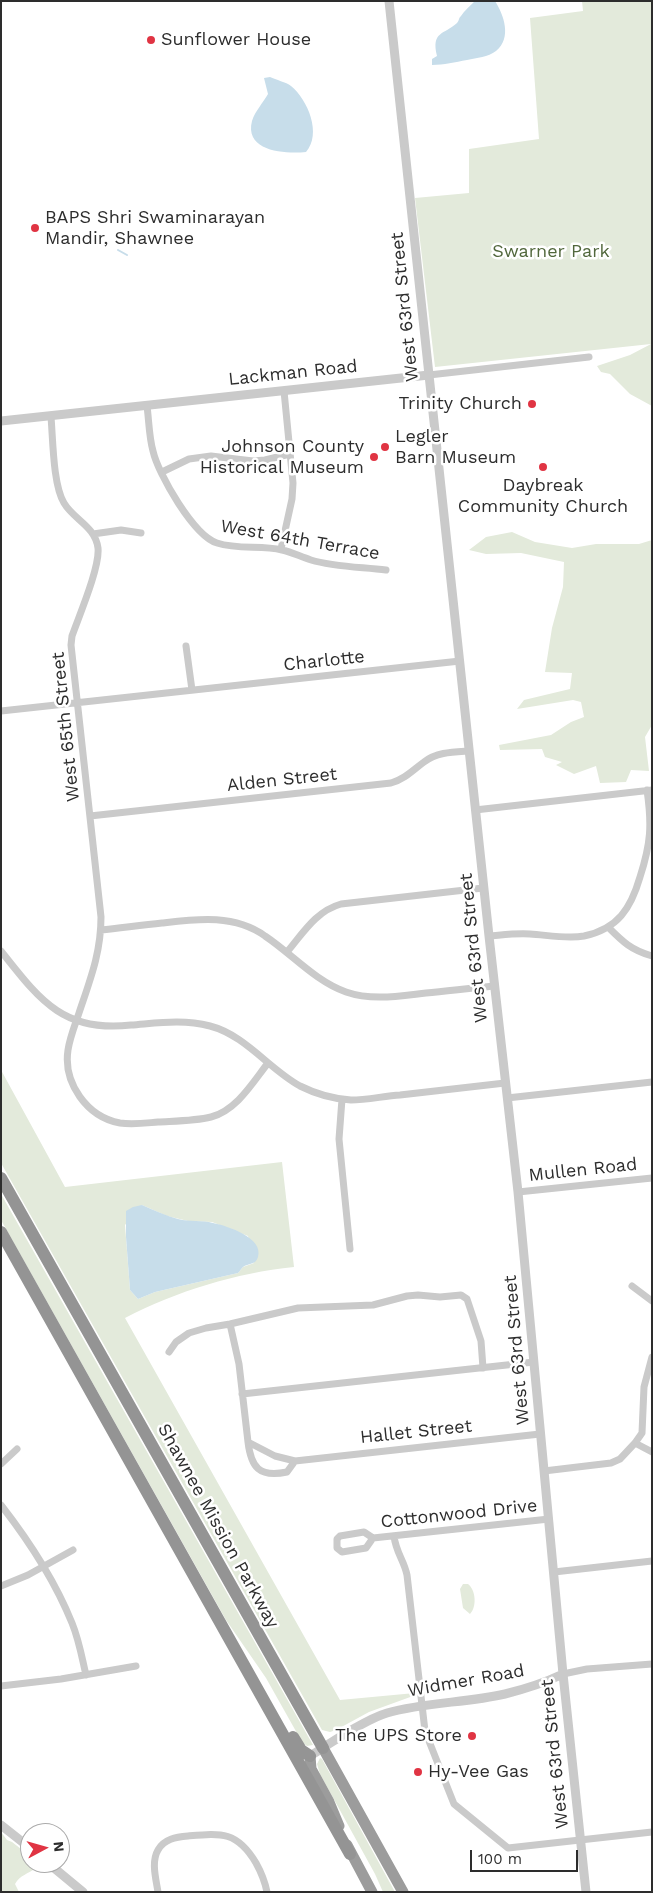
<!DOCTYPE html>
<style>
body{margin:0}
#map{position:relative;width:653px;height:1893px;overflow:hidden;background:#fff;font-family:"Work Sans",sans-serif}
canvas{display:block}
.frame{position:absolute;inset:0;border:2px solid #2d2d2d;pointer-events:none}
.north{position:absolute;left:20px;top:1823px;width:50px;height:50px;box-sizing:border-box;background:#fff;border:1px solid #ababab;border-radius:50%;rotate:84deg;font-size:14px;font-weight:700;line-height:20px;text-align:center;color:#2d2d2d}
.north::after{content:'';display:block;margin:auto;width:18px;height:22px;background:#e03443;clip-path:polygon(50% 0,100% 100%,50% 72%,0 100%)}
.scale{position:absolute;left:470px;top:1850px;width:108px;height:22px;box-sizing:border-box;border:2px solid #2d2d2d;border-top:0;padding-left:6px;font-size:15px;line-height:18px;white-space:nowrap;color:#2d2d2d;-webkit-text-stroke:4px #fff;paint-order:stroke}
</style>
<div id="map">
<canvas width="653" height="1893"></canvas>
<div class="frame"></div>
<div class="north">N</div>
<div class="scale">100 m</div>
</div>
<script>
const c = document.querySelector('canvas').getContext('2d');
c.lineJoin = 'round';
function fillPath(path, color) { c.fillStyle = color; c.fill(path, 'evenodd'); }
function trace(path, color, width, dash) { c.strokeStyle = color; c.lineWidth = width; c.lineCap = dash ? 'butt' : 'round'; c.setLineDash(dash || []); c.stroke(path); }
function drawText(font, color, halo, rows, align = 'center') {
  c.font = font + ' "Work Sans",sans-serif'; c.lineWidth = 5; c.setLineDash([]); c.textBaseline = 'middle'; c.strokeStyle = halo; c.fillStyle = color; for (const [text, x, y, turn = 0] of rows) {
    c.save(); c.translate(x, y); c.rotate((+turn || 0) * Math.PI / 180); c.textAlign = isNaN(turn) ? turn : align; if (halo) c.strokeText(text, 0, 0); c.fillText(text, 0, 0); c.restore();
  }
}
fillPath(new Path2D(`
 M582,1H652V406L630,394L610,374L601,372L597,366L630,355L651,344L435,367L415,198L469,193V149L539,139L530,18L583,11Z
 M512,532L535,542L572,548L596,544H639L652,540V725L645,737L649,771L631,770L626,782L600,783L596,766L574,774L556,765L562,762L545,757L542,749L500,750L499,745L551,735L571,722L584,717L581,702L573,700L517,709L524,700L570,689L572,673L545,672L552,628L563,587L564,562L521,553L486,554L469,550L486,537Z
 M1,1070L65,1187L282,1162L294,1267C236,1273 177,1291 125,1318L340,1700L415,1693L413,1696L369,1712L336,1730L330,1732L322,1730L1,1163ZM142,1205L167,1216L188,1221L212,1222L248,1236L254,1263L243,1267L238,1273L155,1292L138,1299L130,1290L125,1225Z
 M1,1194L313,1745L307,1746L302,1742L266,1678L226,1620L1,1220Z
 M463,1584H468C476,1590 477,1607 470,1614L463,1608L460,1589Z
 M320,1758L322,1759L395,1892H383L375,1874L320,1774L317,1764Z
 M1,1832L7,1840L12,1842L30,1856V1863H36V1868C28,1874 20,1875 15,1884L19,1892H1Z`), '#e3eadb');
fillPath(new Path2D(`
 M475,1H495C504,15 512,38 496,51C488,57 477,58 467,60C455,62 444,65 432,65V59L437,56C431,31 444,35 457,23C460,19 458,19 461,16C464,11 470,6 475,1Z
 M270,77C276,80 286,82 291,86C308,100 322,134 306,152C286,154 244,152 252,121C255,111 263,103 268,94L264,78Z
 M142,1205C154,1210 166,1216 178,1219C190,1222 202,1220 213,1223C228,1226 264,1238 258,1257C256,1265 248,1263 243,1267C241,1269 240,1271 238,1273L155,1292L138,1299L130,1290L126,1237V1211L133,1207Z`), '#c7ddea');
trace(new Path2D(`
 M118,250L127,255`), '#c7ddea', 2);
trace(new Path2D(`
 M429,375L589,357
 M147,406C149,421 149,437 153,451C158,474 194,536 217,543C238,550 261,545 282,550C292,552 301,557 311,560C334,567 362,567 386,570
 M51,417C53,440 53,485 64,503C74,520 95,526 98,548C100,567 79,616 72,636L71,645L101,917C101,953 90,980 79,1013C75,1025 70,1037 68,1050C63,1083 87,1117 120,1123C133,1125 146,1123 158,1122C175,1121 195,1121 211,1117C237,1110 253,1082 268,1063
 M162,472L189,459L211,456L253,461L265,460L290,454
 M93,534L121,530L141,533
 M281,549L292,499L293,483L284,391
 M186,646L192,690
 M1,711L460,661
 M475,810L652,790
 M90,816L391,783C405,779 413,770 424,762C437,752 453,752 469,751
 M608,927C623,942 631,950 652,956
 M101,930C121,928 141,925 162,923C197,919 234,914 265,936C292,954 315,981 346,992C372,1001 399,996 426,993C448,991 471,988 494,986
 M489,936C502,935 516,933 530,934C547,935 567,939 584,936C618,929 631,908 640,877C651,843 652,825 647,790
 M1,951C39,999 63,1033 131,1025C158,1023 183,1019 210,1026C245,1035 269,1069 300,1086C316,1094 334,1099 351,1100C367,1100 384,1096 400,1095C435,1091 470,1087 505,1083
 M287,952C303,933 316,911 341,904L483,888
 M507,1098L652,1082
 M342,1099L339,1139L350,1249
 M518,1192L652,1178
 M632,1286L652,1301
 M230,1324L239,1364L248,1442L275,1456L295,1461L540,1434
 M169,1352L176,1342L189,1333L206,1328L230,1324L298,1308L373,1305L407,1296L418,1295L440,1297L461,1295L467,1299L481,1341L483,1368
 M242,1394L534,1362
 M248,1442C251,1467 259,1478 287,1472L295,1461
 M635,1443L652,1452
 M1,1464L17,1449
 M544,1471L611,1463L620,1459L635,1443L642,1433L644,1387L652,1357
 M1,1505C29,1541 55,1581 72,1623C79,1640 82,1658 86,1675
 M394,1536C396,1553 404,1560 407,1575L425,1731L454,1804L508,1848L652,1832
 M373,1538L366,1548L342,1552L337,1548V1539L340,1536L364,1532L373,1538L549,1519
 M554,1572L652,1561
 M1,1586L28,1575L73,1550
 M563,1674L587,1669L652,1664
 M1,1686L61,1679L136,1666
 M158,1892C156,1879 151,1862 158,1850C164,1839 176,1837 188,1836C221,1833 237,1831 256,1863C261,1872 265,1882 267,1892`), '#cacaca', 7);
trace(new Path2D(`
 M389,1L489,936L518,1192L563,1674L586,1892
 M1,421L429,375
 M310,1756C329,1744 366,1719 387,1713C426,1702 466,1703 505,1694C525,1689 544,1683 563,1674
 M1,1825L30,1848
 M48,1863L83,1892`), '#cacaca', 9);
trace(new Path2D(`
 M323,1748L403,1892
 M310,1756L311,1769L329,1802L339,1826
 M347,1845L372,1892`), '#9c9c9c', 11);
trace(new Path2D(`
 M1,1178L323,1748
 M1,1232L350,1854
 M293,1737L301,1750L310,1756`), '#949494', 12);
for (const [x, y, r, color] of [
 [151,40,5,"#e03443"],
 [35,228,5,"#e03443"],
 [532,404,5,"#e03443"],
 [385,447,5,"#e03443"],
 [374,457,5,"#e03443"],
 [543,467,5,"#e03443"],
 [472,1736,5,"#e03443"],
 [418,1772,5,"#e03443"]
]) { const dot = new Path2D(); dot.arc(x, y, r, 0, 2 * Math.PI); c.fillStyle = color; c.fill(dot); trace(dot, '#fff', 2); }
drawText('18px', '#2d2d2d', '#fff', [
 ["Sunflower House",161,40],
 ["BAPS Shri Swaminarayan",45,218],
 ["Mandir, Shawnee",45,239],
 ["Trinity Church",522,404,"right"],
 ["Legler",395,437],
 ["Barn Museum",395,458],
 ["Johnson County",364,447,"right"],
 ["Historical Museum",364,468,"right"],
 ["Daybreak",543,486,"center"],
 ["Community Church",543,507,"center"],
 ["The UPS Store",462,1736,"right"],
 ["Hy-Vee Gas",428,1772]
], 'left');
drawText('18px', '#51673c', '#fff', [
 ["Swarner Park",551,252]
]);
drawText('18px', '#2d2d2d', '#fff', [
 ["West 63rd Street",405,307,-96],
 ["Lackman Road",293,373,-6],
 ["West 64th Terrace",300,540,10],
 ["Charlotte",324,661,-6],
 ["West 65th Street",66,727,-96],
 ["Alden Street",282,780,-6],
 ["West 63rd Street",474,948,-96],
 ["Mullen Road",583,1170,-6],
 ["West 63rd Street",517,1350,-95],
 ["Hallet Street",416,1432,-6],
 ["Cottonwood Drive",459,1514,-6],
 ["Shawnee Mission Parkway",218,1526,61],
 ["Widmer Road",466,1681,-10],
 ["West 63rd Street",555,1754,-96]
]);
</script>
